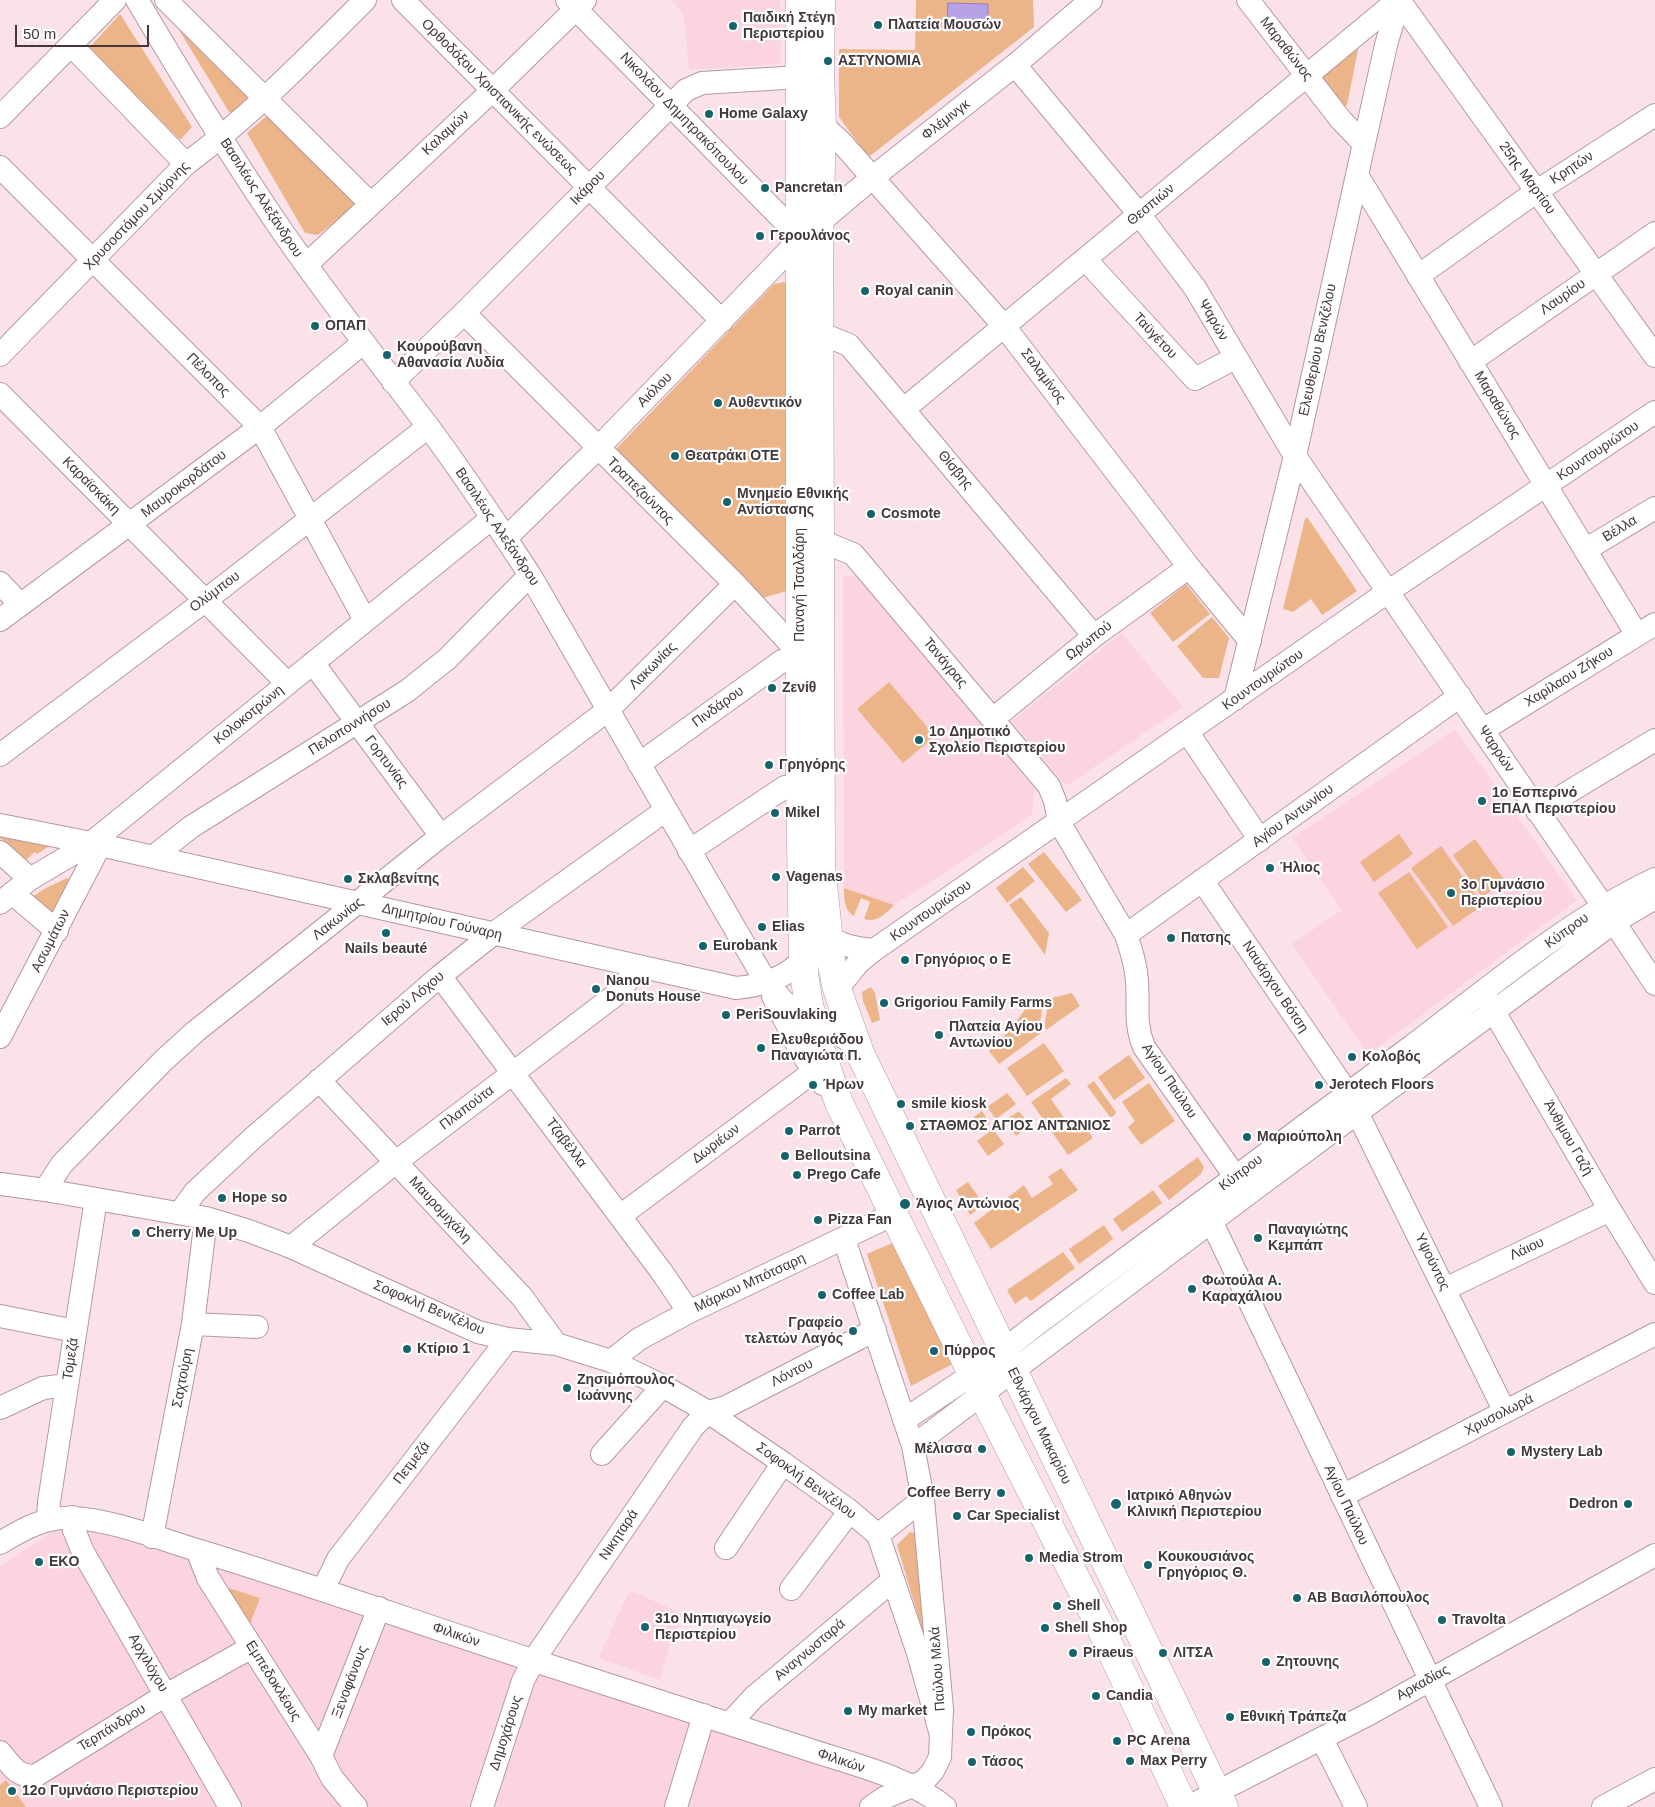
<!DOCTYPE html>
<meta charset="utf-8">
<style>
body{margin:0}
#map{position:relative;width:1655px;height:1807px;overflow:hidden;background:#fbe2e9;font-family:Helvetica,sans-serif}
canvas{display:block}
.scale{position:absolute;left:15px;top:25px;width:134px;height:22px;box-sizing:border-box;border:2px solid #43373a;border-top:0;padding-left:6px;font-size:15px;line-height:18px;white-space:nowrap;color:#43373a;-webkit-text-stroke:4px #fff;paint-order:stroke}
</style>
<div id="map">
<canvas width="1655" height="1807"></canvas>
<div class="scale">50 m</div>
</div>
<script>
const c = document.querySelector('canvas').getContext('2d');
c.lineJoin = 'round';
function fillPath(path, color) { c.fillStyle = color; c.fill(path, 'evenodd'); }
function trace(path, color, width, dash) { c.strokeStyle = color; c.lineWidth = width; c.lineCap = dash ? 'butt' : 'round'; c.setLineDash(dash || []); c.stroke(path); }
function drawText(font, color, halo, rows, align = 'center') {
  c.font = font + ' Helvetica,sans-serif'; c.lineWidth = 4.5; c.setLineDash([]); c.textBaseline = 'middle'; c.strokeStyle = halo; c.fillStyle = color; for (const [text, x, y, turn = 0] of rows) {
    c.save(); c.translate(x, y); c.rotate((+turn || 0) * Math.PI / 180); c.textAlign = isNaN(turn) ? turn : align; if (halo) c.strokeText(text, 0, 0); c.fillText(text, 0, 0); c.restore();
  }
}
fillPath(new Path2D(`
 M672,0H780L781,64L689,70L684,17Z
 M843,576H859L1035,788L1032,814L978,851L894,905L844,888Z
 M1122,633L1183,707L1066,786L1012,721Z
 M1455,729L1577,900L1368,1055L1292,944L1342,910L1292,838Z
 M57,1529L103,1534L234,1572L880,1782L877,1792L863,1807H0V1566Z
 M630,1590L684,1615L671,1640L660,1680L598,1658Z`), '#fbd4df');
fillPath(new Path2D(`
 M916,0H1033L1034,27L870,156L863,150L839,117V49L915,50Z
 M120,14L192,127L180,140L89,48Z
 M180,25L252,99L237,115L229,112L179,30Z
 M1356,48L1358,50L1347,105L1344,107L1320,77Z
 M270,113L358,197L356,206L318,235L305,233L247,133Z
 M784,282L792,289L793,589L763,598L615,450L774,284Z
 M1307,517L1357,591L1322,615L1311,599L1293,612L1283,609L1305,519Z
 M1186,584L1210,614L1173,642L1150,613Z
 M1212,617L1229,638L1219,678H1203L1177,646Z
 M889,682L935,736L903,763L857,709Z
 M0,831L56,842L37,854L35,852L26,860L0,838Z
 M1399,834L1413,854L1374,882L1360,862Z
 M1475,839L1505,881L1482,897L1453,855Z
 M1441,846L1483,905L1453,926L1411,868Z
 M1044,852L1082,900L1066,912L1028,864Z
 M1023,867L1035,881L1007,903L996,888Z
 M1409,872L1448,927L1417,949L1378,893Z
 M67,878L70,880L54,916L31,898L44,889Z
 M844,888L894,905C886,914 876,923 864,919L870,902L861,898L854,916C844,910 844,899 844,888Z
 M1021,897L1049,933L1045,955L1009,905Z
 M871,987L875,993L880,1020L872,1023L863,1001L862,992Z
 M1072,993L1080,1006L1046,1030C1043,1020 1049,1010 1047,999Z
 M1040,1000C1045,1009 1038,1021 1041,1033L999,1064L989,1051L1010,1030L1027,1007Z
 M1044,1043L1064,1071L1027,1096L1007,1068Z
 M1129,1055L1145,1078L1114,1100L1098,1077Z
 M1066,1078L1071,1084L1051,1099L1069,1125L1079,1118L1093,1138L1068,1155L1031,1102Z
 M1094,1081L1116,1112L1114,1116L1110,1117L1087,1086Z
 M1149,1083L1175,1121L1141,1145L1128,1127L1135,1121L1122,1102Z
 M1007,1093L1016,1104L996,1119L987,1107Z
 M982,1111L990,1123L975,1133L967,1122Z
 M1019,1111L1030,1126L1016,1136L1005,1120Z
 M993,1129L1004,1144L988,1156L977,1141Z
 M1198,1157L1204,1167L1201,1174L1169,1200L1158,1186Z
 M1061,1168L1078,1190L991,1249L974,1223L1024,1185L1032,1198L1053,1184L1048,1177Z
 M968,1182L984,1205L970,1215L956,1190Z
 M1153,1190L1162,1203L1122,1232L1113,1219Z
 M1104,1225L1113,1239L1079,1264L1069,1249Z
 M897,1241L956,1362L911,1386L867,1254Z
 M1063,1252L1075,1268L1031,1301L1026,1296L1015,1304L1007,1290Z
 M910,1532L916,1533L924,1636L897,1545Z
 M228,1588L260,1598L250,1624Z
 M6,1780L26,1807H0V1785Z`), '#ebb589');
const water = new Path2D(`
 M948,3L988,4V30L948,29Z`);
fillPath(water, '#b5a2e7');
trace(water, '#9382b3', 1);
const minor = new Path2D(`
 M137,0C182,76 228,152 278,225C325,294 377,359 427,425C464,474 497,525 530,575L766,982L785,1003L855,1044
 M166,0L371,204
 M403,0L722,321
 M567,0L801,238
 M1248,0L1341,120L1364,144
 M1399,0L1655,356
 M71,45L186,164
 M1015,65L1139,214L1195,288L1295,456L1614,922L1655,984
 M0,117L115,0
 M822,125L841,142L1004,326L1189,567L1250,641
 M0,167L260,427L365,620
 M1357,175L1637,635
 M1085,259L1195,379L1235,358
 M306,265L493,90L585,0
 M1418,276L1537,191L1655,115
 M464,313L735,584L800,654L810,655
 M805,332L820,333L849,345L1094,636
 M0,355L186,164C252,115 307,58 365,0
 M1470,362L1655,233
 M393,382L464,313L686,90L702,83L817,76
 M0,394L287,683
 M904,409L1398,0
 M506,538L598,448L801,238L872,178L1015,65L1091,0
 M804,541H821L853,554L1049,786L1055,801L1059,822L1126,935C1131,950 1136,964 1137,981C1139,1006 1134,1022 1144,1047L1244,1189
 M1585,550L1655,508
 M0,583L20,604
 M0,620L260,427L363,343
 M313,663L441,836
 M1235,699L1295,456L1357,175L1386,45L1399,0
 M993,719L1094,636L1189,567
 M1483,730L1655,624
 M1188,733L1260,840
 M0,755L206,600L428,427
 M639,764L782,661L800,654
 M1537,811L1655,740
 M0,825L91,843L736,988C760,986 787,978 803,959
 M689,851L785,787L800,784L816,785
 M0,852L30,879
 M153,857L191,827L407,691L447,659L530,575
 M1202,880L1348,1094L1505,1412
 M12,893L57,931
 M0,903L30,879L91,843L492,518
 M827,934C840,946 856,948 874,950
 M1126,935L1460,696
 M440,976L661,1271L689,1312
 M837,989L858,963L874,950L1389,591L1655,412
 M773,996C788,1026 802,1058 823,1084
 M1486,998L1610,1210L1655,1283
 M0,1037L95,855L91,843
 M319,1080L522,1297L556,1344
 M0,1184L45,1190L206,1218L249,1231L291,1247L478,1332L508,1339L556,1344L611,1361L663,1386L708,1412L783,1463L850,1511L878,1535L918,1653L941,1735
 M45,1190L62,1164L164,1060L196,1031L441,836L608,710L735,584
 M1205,1208L1491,1807
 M180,1213L195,1192L254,1137L440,976L493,934L666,810
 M620,1216L813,1072
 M844,1239L913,1446L923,1499L942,1709L940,1757L933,1771L924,1781L884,1798L871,1807
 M291,1247L396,1162L618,993L638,967
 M1445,1289L1610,1210
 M0,1316L75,1331
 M193,1324L257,1327
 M611,1361L639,1339L689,1312L894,1214
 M0,1408L43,1388L67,1385
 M904,1420L973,1374L1036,1325C1162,1232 1287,1139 1412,1046C1489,988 1568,920 1655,879
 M913,1446L1248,1194L1614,922L1655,898
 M602,1454L663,1386
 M1342,1496L1655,1334
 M73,1517L74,1530L83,1552L230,1807
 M48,1520L49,1502L96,1199
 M878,1535L923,1499
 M152,1537L193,1324L206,1218
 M0,1543C23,1529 46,1516 74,1518C113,1520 163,1540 200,1551C313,1585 423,1625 535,1661C626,1691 717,1719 807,1749C852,1764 909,1777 945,1807
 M726,1548L783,1463
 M197,1550L208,1578L321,1756L332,1778L356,1807
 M791,1589L850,1511
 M323,1590L338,1559L508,1339
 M730,1723L754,1697L893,1580
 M1322,1739L1356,1807
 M0,1752C11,1765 17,1777 35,1776L166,1695L252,1647
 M321,1756L379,1608
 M482,1807L523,1681L533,1661L693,1427L708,1412L726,1407L875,1330
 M676,1807L704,1715
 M1188,1807L1369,1714L1655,1555
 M1603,1807L1655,1779`);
const major = new Path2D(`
 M800,0V784L803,959C806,1010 822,1057 840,1105L990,1410L1097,1620L1184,1807
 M821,0L820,76L822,125L819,241L821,865L831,961L837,989L860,1053L1224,1807`);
trace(minor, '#b598a0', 24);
trace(major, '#b598a0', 29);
trace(minor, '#fff', 22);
trace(major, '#fff', 28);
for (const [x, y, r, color] of [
 [878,25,5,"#16646b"],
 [733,26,5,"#16646b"],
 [828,61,5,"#16646b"],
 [709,114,5,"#16646b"],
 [765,188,5,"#16646b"],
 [760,236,5,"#16646b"],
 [865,291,5,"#16646b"],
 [315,326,5,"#16646b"],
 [387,355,5,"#16646b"],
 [718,403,5,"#16646b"],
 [675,456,5,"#16646b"],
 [727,502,5,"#16646b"],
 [871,514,5,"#16646b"],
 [772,688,5,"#16646b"],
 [919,740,5,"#16646b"],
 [769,765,5,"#16646b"],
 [1482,801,5,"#16646b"],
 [775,813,5,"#16646b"],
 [1270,868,5,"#16646b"],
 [776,877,5,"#16646b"],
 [348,879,5,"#16646b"],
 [1451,893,5,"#16646b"],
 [762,927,5,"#16646b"],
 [386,933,5,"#16646b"],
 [1171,938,5,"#16646b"],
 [703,946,5,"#16646b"],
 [905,960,5,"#16646b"],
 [596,989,5,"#16646b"],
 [884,1003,5,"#16646b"],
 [726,1015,5,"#16646b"],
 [939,1035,5,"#16646b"],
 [761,1048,5,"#16646b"],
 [1352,1057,5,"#16646b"],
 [813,1085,5,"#16646b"],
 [1319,1085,5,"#16646b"],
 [901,1104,5,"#16646b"],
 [910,1126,5,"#16646b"],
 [789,1131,5,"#16646b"],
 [1247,1137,5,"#16646b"],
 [785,1156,5,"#16646b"],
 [797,1175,5,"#16646b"],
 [222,1198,5,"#16646b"],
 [905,1204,6,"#16646b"],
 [818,1220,5,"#16646b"],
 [136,1233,5,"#16646b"],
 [1258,1238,5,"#16646b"],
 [1192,1289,5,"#16646b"],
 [822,1295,5,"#16646b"],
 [853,1331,5,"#16646b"],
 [407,1349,5,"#16646b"],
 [934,1351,5,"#16646b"],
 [567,1388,5,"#16646b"],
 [982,1449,5,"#16646b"],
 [1511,1452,5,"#16646b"],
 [1001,1493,5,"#16646b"],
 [1116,1504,6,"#16646b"],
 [1628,1504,5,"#16646b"],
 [957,1516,5,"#16646b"],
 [1029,1558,5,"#16646b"],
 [39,1562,5,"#16646b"],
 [1148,1565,5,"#16646b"],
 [1297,1598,5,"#16646b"],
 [1057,1606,5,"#16646b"],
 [1442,1620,5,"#16646b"],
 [645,1627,5,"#16646b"],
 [1045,1628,5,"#16646b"],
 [1073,1653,5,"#16646b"],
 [1163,1653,5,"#16646b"],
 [1266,1662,5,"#16646b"],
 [1096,1696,5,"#16646b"],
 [848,1711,5,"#16646b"],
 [1230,1717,5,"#16646b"],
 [971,1732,5,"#16646b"],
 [1117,1741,5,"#16646b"],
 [1130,1761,5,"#16646b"],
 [972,1762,5,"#16646b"],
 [12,1791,5,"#16646b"]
]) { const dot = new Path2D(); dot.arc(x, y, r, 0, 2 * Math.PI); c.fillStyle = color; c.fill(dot); trace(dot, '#fff', 2); }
drawText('bold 14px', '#43373a', '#fff', [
 ["Παιδική Στέγη",743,18],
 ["Περιστερίου",743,34],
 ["Πλατεία Μουσών",888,25],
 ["ΑΣΤΥΝΟΜΙΑ",838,61],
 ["Home Galaxy",719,114],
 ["Pancretan",775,188],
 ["Γερουλάνος",770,236],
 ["Royal canin",875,291],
 ["ΟΠΑΠ",325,326],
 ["Κουρούβανη",397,347],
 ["Αθανασία Λυδία",397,363],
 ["Αυθεντικόν",728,403],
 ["Θεατράκι ΟΤΕ",685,456],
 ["Μνημείο Εθνικής",737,494],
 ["Αντίστασης",737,510],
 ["Cosmote",881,514],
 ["Ζενίθ",782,688],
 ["1ο Δημοτικό",929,732],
 ["Σχολείο Περιστερίου",929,748],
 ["Γρηγόρης",779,765],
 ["1ο Εσπερινό",1492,793],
 ["ΕΠΑΛ Περιστερίου",1492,809],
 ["Mikel",785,813],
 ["Ήλιος",1280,868],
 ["Vagenas",786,877],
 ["Σκλαβενίτης",358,879],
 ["3ο Γυμνάσιο",1461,885],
 ["Περιστερίου",1461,901],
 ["Elias",772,927],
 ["Πατσης",1181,938],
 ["Eurobank",713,946],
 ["Nails beauté",386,949,"center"],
 ["Γρηγόριος ο Ε",915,960],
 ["Nanou",606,981],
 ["Donuts House",606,997],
 ["Grigoriou Family Farms",894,1003],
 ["PeriSouvlaking",736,1015],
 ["Πλατεία Αγίου",949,1027],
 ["Αντωνίου",949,1043],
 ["Ελευθεριάδου",771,1040],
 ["Παναγιώτα Π.",771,1056],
 ["Κολοβός",1362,1057],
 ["Ήρων",823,1085],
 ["Jerotech Floors",1329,1085],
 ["smile kiosk",911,1104],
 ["ΣΤΑΘΜΟΣ ΑΓΙΟΣ ΑΝΤΏΝΙΟΣ",920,1126],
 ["Parrot",799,1131],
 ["Μαριούπολη",1257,1137],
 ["Belloutsina",795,1156],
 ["Prego Cafe",807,1175],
 ["Hope so",232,1198],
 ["Άγιος Αντώνιος",916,1204],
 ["Pizza Fan",828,1220],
 ["Παναγιώτης",1268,1230],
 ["Κεμπάπ",1268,1246],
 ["Cherry Me Up",146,1233],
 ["Φωτούλα Α.",1202,1281],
 ["Καραχάλιου",1202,1297],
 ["Coffee Lab",832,1295],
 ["Γραφείο",843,1323,"right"],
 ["τελετών Λαγός",843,1339,"right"],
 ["Κτίριο 1",417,1349],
 ["Πύρρος",944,1351],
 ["Ζησιμόπουλος",577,1380],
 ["Ιωάννης",577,1396],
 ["Μέλισσα",972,1449,"right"],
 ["Mystery Lab",1521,1452],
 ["Coffee Berry",991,1493,"right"],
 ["Ιατρικό Αθηνών",1127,1496],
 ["Κλινική Περιστερίου",1127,1512],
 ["Dedron",1618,1504,"right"],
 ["Car Specialist",967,1516],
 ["Κουκουσιάνος",1158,1557],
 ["Γρηγόριος Θ.",1158,1573],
 ["Media Strom",1039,1558],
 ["EKO",49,1562],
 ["ΑΒ Βασιλόπουλος",1307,1598],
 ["Shell",1067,1606],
 ["31ο Νηπιαγωγείο",655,1619],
 ["Περιστερίου",655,1635],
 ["Travolta",1452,1620],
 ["Shell Shop",1055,1628],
 ["Piraeus",1083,1653],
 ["ΛΙΤΣΑ",1173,1653],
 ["Ζητουνης",1276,1662],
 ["Candia",1106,1696],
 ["My market",858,1711],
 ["Εθνική Τράπεζα",1240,1717],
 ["Πρόκος",981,1732],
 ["PC Arena",1127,1741],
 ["Max Perry",1140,1761],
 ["Τάσος",982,1762],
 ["12ο Γυμνάσιο Περιστερίου",22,1791]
], 'left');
drawText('14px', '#43373a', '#fff', [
 ["Μαραθώνος",1286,49,52],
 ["Ορθοδόξου Χριστιανικής ενώσεως",499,97,45],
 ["Νικολάου Δημητρακόπουλου",684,119,46],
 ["Φλέμινγκ",946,120,-38],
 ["Καλαμών",446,133,-43],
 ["Κρητών",1572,168,-33],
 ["25ης Μαρτίου",1527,178,54],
 ["Ικάρου",588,188,-45],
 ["Βασιλέως Αλεξάνδρου",261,198,57],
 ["Θεσπιών",1151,205,-40],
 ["Χρυσοστόμου Σμύρνης",137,216,-46],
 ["Λαυρίου",1563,297,-35],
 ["Ψαρών",1213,320,60],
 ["Ταϋγέτου",1155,336,47],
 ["Ελευθερίου Βενιζέλου",1318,350,-78],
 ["Πέλοπος",208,375,45],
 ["Σαλαμίνος",1043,376,53],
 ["Αιόλου",655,390,-45],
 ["Μαραθώνος",1497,405,59],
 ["Κουντουριώτου",1598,451,-34],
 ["Θίσβης",955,470,50],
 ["Μαυροκορδάτου",184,484,-37],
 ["Καραϊσκάκη",91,486,45],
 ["Τραπεζούντος",640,491,45],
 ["Βασιλέως Αλεξάνδρου",497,527,56],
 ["Βέλλα",1620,529,-31],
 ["Παναγή Τσαλδάρη",800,585,-90],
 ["Ολύμπου",215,592,-37],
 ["Ωρωπού",1089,641,-38],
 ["Τανάγρας",945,663,50],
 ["Λακωνίας",653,666,-45],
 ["Χαρίλαου Ζήκου",1569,677,-32],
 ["Κουντουριώτου",1263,680,-35],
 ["Πινδάρου",718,707,-36],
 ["Κολοκοτρώνη",249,715,-39],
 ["Πελοποννήσου",350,727,-32],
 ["Ψαρρών",1496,749,56],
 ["Γορτυνίας",386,762,53],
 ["Αγίου Αντωνίου",1293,816,-36],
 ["Κουντουριώτου",931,911,-35],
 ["Λακωνίας",338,919,-38],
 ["Δημητρίου Γούναρη",442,922,13],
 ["Κύπρου",1567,931,-36],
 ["Ασωμάτων",51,941,-63],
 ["Ναυάρχου Βότση",1275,987,56],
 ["Ιερού Λόχου",413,999,-40],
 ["Αγίου Παύλου",1169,1081,56],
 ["Πλαπούτα",467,1108,-37],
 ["Άνθιμου Γαζή",1568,1138,60],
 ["Τζαβέλλα",566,1143,53],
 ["Δωριέων",716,1144,-37],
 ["Κύπρου",1241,1173,-37],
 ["Μαυρομιχάλη",440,1210,47],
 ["Λάιου",1527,1249,-25],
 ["Υψούντος",1432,1262,64],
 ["Μάρκου Μπότσαρη",750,1283,-25],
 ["Σοφοκλή Βενιζέλου",429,1308,23],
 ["Τομεζά",71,1359,-82],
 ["Λόντου",792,1373,-27],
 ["Σαχτούρη",183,1378,-79],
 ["Χρυσολωρά",1499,1415,-27],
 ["Εθνάρχου Μακαρίου",1039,1426,64],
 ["Πετμεζά",412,1463,-52],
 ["Σοφοκλή Βενιζέλου",806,1481,36],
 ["Αγίου Παύλου",1346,1505,65],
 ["Νικηταρά",619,1535,-56],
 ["Φιλικών",456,1635,19],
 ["Αναγνωσταρά",810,1650,-40],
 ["Αρχιλόχου",148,1663,60],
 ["Παύλου Μελά",938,1669,-94],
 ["Εμπεδοκλέους",273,1681,58],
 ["Ξενοφάνους",350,1682,-69],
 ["Αρκαδίας",1423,1683,-29],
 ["Τερπάνδρου",112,1728,-32],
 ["Δημοχάρους",506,1733,-72],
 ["Φιλικών",841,1761,19]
]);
</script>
